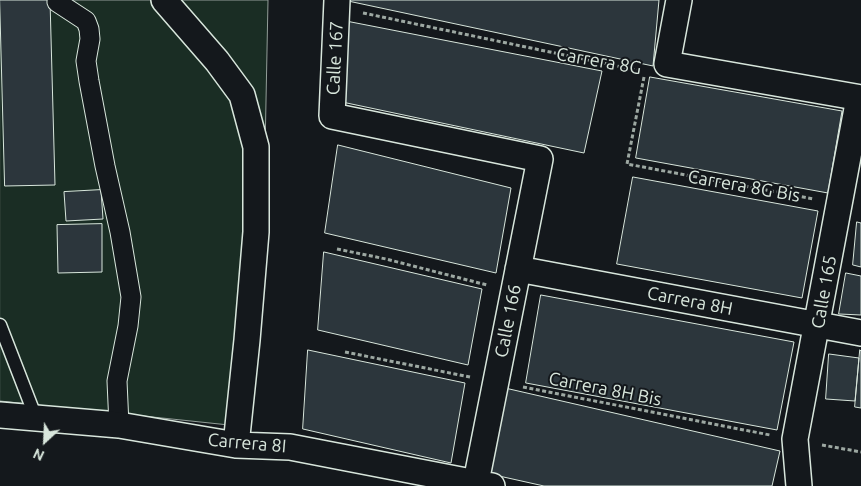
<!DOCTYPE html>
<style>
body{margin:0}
#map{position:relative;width:861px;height:486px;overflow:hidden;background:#14181c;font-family:Ubuntu,sans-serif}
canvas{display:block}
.north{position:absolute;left:20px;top:416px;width:50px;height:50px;-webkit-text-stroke:4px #14181c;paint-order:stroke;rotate:205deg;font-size:14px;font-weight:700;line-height:20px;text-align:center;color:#d8e6dc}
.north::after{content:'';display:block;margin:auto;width:18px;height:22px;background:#d8e6dc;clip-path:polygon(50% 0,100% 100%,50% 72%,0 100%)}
</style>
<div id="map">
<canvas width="861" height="486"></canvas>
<div class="north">N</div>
</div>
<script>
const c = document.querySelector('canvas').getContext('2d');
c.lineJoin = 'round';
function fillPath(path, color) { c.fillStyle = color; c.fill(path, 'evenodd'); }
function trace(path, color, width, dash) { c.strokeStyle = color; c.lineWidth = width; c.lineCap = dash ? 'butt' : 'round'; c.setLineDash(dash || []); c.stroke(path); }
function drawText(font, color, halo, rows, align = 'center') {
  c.font = font + ' Ubuntu,sans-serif'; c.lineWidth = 4; c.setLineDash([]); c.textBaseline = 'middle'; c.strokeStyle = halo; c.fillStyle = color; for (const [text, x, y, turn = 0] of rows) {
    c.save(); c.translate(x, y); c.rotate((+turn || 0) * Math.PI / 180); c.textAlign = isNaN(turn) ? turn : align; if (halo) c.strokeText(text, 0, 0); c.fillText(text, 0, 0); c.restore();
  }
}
const green = new Path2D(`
 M0,0H268L263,252L248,427L0,401Z`);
fillPath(green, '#1a2d24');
trace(green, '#939e99', 1);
const building = new Path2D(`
 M0,0H50L55,185L5,186Z
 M348,0H659L653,66L348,1Z
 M346,21L602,71L584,153L342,102Z
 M650,77L842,111L828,193L636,158Z
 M338,145L511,188L496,273L325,233Z
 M633,177L818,211L802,298L617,264Z
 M101,190L103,219L66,221L64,192Z
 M857,222L861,223V267L853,265Z
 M102,224V272L58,273L57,225Z
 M324,252L482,289L468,365L318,330Z
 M846,273L861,276V315L839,314Z
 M541,295L794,342L777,430L526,383Z
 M308,350L465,383L451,463L303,429Z
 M860,350L861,351V408L855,407Z
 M829,354L859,358L855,401L826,399Z
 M505,388L780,451L772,486H544L490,474Z`);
fillPath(building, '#2c363c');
trace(building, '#d8e6dc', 1);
const service = new Path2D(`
 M0,325L36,418`);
const pedestrian = new Path2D(`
 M57,2L86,21L89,29L90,39L86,61L89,81L105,166L120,232L131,297L128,326L117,381L119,425`);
const minor = new Path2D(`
 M164,0L217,61L242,95L256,147V232L247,340L236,445
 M337,0L332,116L540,159L476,482
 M679,0L667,64L861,98
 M518,269L861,333
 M0,415L119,425L236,445L290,447L492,486
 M799,486L795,439L859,98`);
trace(service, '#d8e6dc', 15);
trace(pedestrian, '#d8e6dc', 21);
trace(minor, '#d8e6dc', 28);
trace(new Path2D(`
 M363,13L641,71
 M644,77L627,164L814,199
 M337,249L386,259L487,285
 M345,352L470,377
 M523,387L770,435
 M822,445L861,452`), '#9da8a2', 3, [4, 2.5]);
trace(service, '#14181c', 12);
trace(pedestrian, '#14181c', 19);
trace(minor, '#14181c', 25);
drawText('18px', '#d8e6dc', '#14181c', [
 ["Calle 167",335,58,-87],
 ["Carrera 8G",599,61,10],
 ["Carrera 8G Bis",744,186,10],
 ["Calle 165",824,292,-80],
 ["Carrera 8H",690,301,11],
 ["Calle 166",508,321,-79],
 ["Carrera 8H Bis",605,389,11],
 ["Carrera 8I",247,443,5]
]);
</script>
